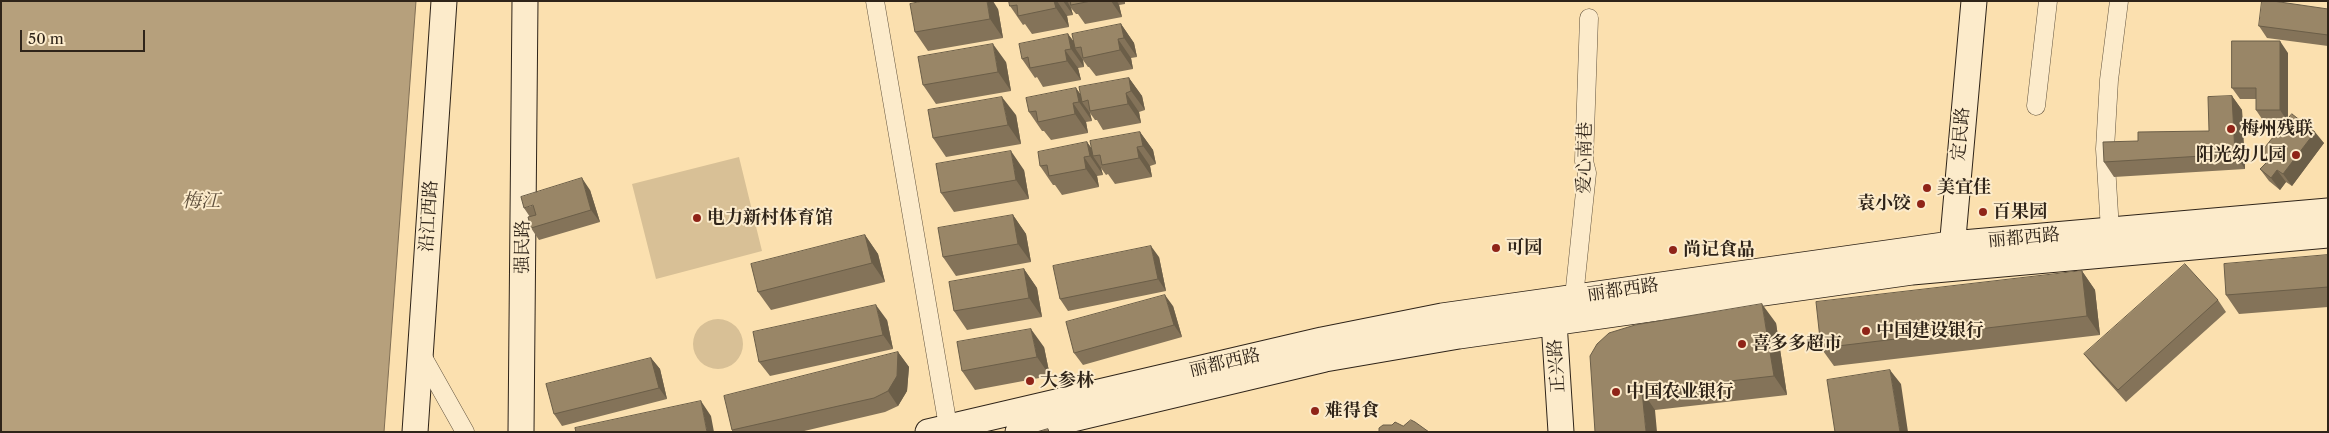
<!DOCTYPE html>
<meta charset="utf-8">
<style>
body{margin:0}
#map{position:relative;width:2329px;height:433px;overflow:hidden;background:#fbe0af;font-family:"Libre Caslon Text",serif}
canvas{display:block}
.frame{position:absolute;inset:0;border:2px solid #2f2419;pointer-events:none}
.scale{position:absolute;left:20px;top:30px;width:125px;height:22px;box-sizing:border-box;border:2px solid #2f2419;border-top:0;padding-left:6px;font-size:15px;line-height:18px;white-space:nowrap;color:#2f2419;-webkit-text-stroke:4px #fcebcb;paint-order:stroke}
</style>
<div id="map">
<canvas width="2329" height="433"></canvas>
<div class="frame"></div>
<div class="scale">50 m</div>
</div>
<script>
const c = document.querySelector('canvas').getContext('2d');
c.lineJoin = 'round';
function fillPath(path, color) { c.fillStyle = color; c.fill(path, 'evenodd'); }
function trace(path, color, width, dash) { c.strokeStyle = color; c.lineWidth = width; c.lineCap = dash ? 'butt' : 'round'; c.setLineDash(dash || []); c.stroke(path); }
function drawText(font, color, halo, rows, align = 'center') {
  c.font = font + ' "Libre Caslon Text","Noto Serif SC",serif'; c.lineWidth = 4; c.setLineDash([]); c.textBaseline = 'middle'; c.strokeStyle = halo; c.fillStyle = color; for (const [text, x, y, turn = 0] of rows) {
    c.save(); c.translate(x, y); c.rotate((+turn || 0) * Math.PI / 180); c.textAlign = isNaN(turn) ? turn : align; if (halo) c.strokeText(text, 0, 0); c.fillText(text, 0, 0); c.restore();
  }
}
fillPath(new Path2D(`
 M739,157L762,251L656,279L632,184Z
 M693 344a25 25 0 1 1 50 0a25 25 0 1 1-50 0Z`), '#d8c096');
const water = new Path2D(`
 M1,1H416L384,432H1Z`);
fillPath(water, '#b6a07c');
trace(water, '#806e54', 1);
const street = new Path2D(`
 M875,1L949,432
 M2036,106L2048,1
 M2110,230L2105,149L2109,80L2119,1
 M1574,297L1587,173L1584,161L1589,18
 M420,352L465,432`);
const secondary = new Path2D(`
 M1951,260L1974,1
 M1553,306L1561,432
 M415,432L444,1
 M521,432L525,1
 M928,432L1322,340L1442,316L1951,244L2328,211
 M1018,432L1325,359L1459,336L1912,272L2328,235`);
trace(street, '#62533e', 19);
trace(secondary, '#2f2419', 27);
trace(street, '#fcebcb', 18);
trace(secondary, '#fcebcb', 25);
fillPath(new Path2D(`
 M1009,1H1125V4L1119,5L1122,17L1085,24L1078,14H1076L1071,8L1073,15L1067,16L1069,27L1032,34L1025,24L1023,25L1010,6Z
 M998,9L1003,38L928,51L915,32Z
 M2328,9V46L2267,38L2259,26Z
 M1121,24L1134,43L1137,57L1131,58L1133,69L1096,76L1089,67H1088L1083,60L1084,67L1078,68L1081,80L1043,87L1037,77L1035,78L1022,59L1068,34L1073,41Z
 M2288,53V119L2324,143L2292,186L2286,182L2280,190L2269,181L2260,169L2266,163L2260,154L2285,122H2264L2256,110V99H2240L2232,88Z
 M1006,62L1011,91L936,104L923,85Z
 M1129,78L1142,96L1145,110L1139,112L1141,123L1103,130L1097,120H1095L1090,113L1092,121L1086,122L1088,133L1051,140L1044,131H1042L1029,112L1076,88L1081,95Z
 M2232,96L2242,110L2245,169L2114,177L2104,162L2138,141L2209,131Z
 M1016,115L1021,144L946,157L933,138Z
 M1140,132L1153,150L1156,164L1150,166L1152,177L1115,184L1108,174L1106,175L1101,168L1103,175L1097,176L1099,187L1062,195L1055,185H1053L1040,166L1087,142L1092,149Z
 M1024,170L1029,199L954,212L941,193Z
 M590,190L600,222L539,240L531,228L530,217L524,208Z
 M1013,215L1026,234L1031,262L956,276L943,257Z
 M865,235L878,254L885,282L771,310L758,292Z
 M2328,255V307L2239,314L2226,295Z
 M1159,257L1166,291L1068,311L1060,299Z
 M1024,269L1037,288L1042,317L967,330L954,311Z
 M2082,271L2095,290L2100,335L1834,366L1821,348Z
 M2218,300L2226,312L2126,402L2093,365L2084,354Z
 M1173,306L1182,337L1083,365L1074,353Z
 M887,320L893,349L770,376L759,362Z
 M1776,323L1787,395L1655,410L1595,432L1635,325Z
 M1044,347L1050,376L975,390L962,371Z
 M898,352L909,367L907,391L898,406L885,412L800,432H732V430Z
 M651,358L660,369L667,399L562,426L554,414Z`), '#847359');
fillPath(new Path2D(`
 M987,1H993L998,9L1003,38L990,19Z
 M1054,1H1057L1067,16L1069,27L1056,8Z
 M1063,1H1067L1071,8L1073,15Z
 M1111,1H1117L1119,5L1122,17Z
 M1121,24L1134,43L1137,57L1124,38Z
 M1068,34L1078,47L1075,48L1083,60L1084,67L1071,49Z
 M1118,39L1131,58L1133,69L1120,50Z
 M2280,41L2288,53V122L2280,110Z
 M993,44L1006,62L1011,91L998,72Z
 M1065,50L1078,68L1081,80L1067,61Z
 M1129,78L1142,96L1145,110L1131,91Z
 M1076,88L1085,101L1082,102L1090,113L1092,121L1079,102Z
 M1126,93L1139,112L1141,123L1128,104Z
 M2232,96L2242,110L2245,169L2235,154Z
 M1002,97L1016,115L1021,144L1008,125Z
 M1073,103L1086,122L1088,133L1075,114Z
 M1140,132L1153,150L1156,164L1143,146Z
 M2315,132L2324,143L2292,186L2283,174Z
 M1087,142L1096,155L1093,156L1101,168L1103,175L1090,156Z
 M1137,147L1150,166L1152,177L1139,158Z
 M1011,151L1024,170L1029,199L1016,180Z
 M1084,157L1097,176L1099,187L1086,169Z
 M2277,170L2286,182L2280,190L2271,178Z
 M582,178L590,190L600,222L591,210Z
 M1013,215L1026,234L1031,262L1018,244Z
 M865,235L878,254L885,282L872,263Z
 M1151,246L1159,257L1166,291L1158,279Z
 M1024,269L1037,288L1042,317L1029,298Z
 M2082,271L2095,290L2100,335L2087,316Z
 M1165,295L1173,306L1182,337L1174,325Z
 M1762,304L1776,323L1787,395L1774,376Z
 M876,305L887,320L893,349L883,335Z
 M1031,329L1044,347L1050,376L1037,357Z
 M898,352L909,367L907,391L898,406L888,391Z
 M651,358L660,369L667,399L659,388Z
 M1890,370L1901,384L1908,432H1900Z
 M1642,391L1655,410L1657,432H1646Z
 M701,401L711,416L714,432H707Z`), '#6b5e48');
const building = new Path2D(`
 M923,1H987L990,19L915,32L910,4Z
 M1009,1H1054L1056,8L1018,16L1017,5L1010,6Z
 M1071,1H1091L1071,5Z
 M2262,1H2273L2328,9V35L2259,26Z
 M1121,24L1124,38L1118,39L1120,50L1083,58L1081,47L1075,48L1072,34Z
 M1068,34L1071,49L1065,50L1067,61L1030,68L1028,57L1022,59L1019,44Z
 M2232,41H2280V110H2256V88H2232Z
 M993,44L998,72L923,85L918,57Z
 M1129,78L1131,91L1126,93L1128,104L1090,111L1088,100L1082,102L1079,87Z
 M1076,88L1079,102L1073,103L1075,114L1038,122L1036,111L1029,112L1026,98Z
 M2232,96L2235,154L2104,162L2103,142L2138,141V132L2209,131L2208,97Z
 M1002,97L1008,125L933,138L928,110Z
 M2292,114L2315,132L2283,174L2277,170L2271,178L2260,169L2268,161L2260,154Z
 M1140,132L1143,146L1137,147L1139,158L1102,165L1100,155L1093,156L1090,141Z
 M1087,142L1090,156L1084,157L1086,169L1049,176L1047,165L1040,166L1038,152Z
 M1011,151L1016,180L941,193L936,164Z
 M582,178L591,210L531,228L528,217L536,215L533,205L524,208L521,197Z
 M1013,215L1018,244L943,257L938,228Z
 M865,235L872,263L758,292L751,264Z
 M1151,246L1158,279L1060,299L1053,266Z
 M2328,255V287L2226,295L2224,264Z
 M2185,264L2218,300L2118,390L2084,354Z
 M1024,269L1029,298L954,311L949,282Z
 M2082,271L2087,316L1821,348L1816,302Z
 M1165,295L1174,325L1074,353L1066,322Z
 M1762,304L1774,376L1642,391L1646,432H1595L1590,356L1597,344L1609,333L1635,325Z
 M876,305L883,335L759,362L753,332Z
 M1031,329L1037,357L962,371L957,342Z
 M898,352L897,376L888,391L874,398L732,430L724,396Z
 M651,358L659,388L554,414L546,384Z
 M1890,370L1900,432H1835L1827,380Z
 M701,401L707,432H576L575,428Z
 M1411,420L1415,422L1429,432H1379V428L1383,425H1392L1395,422L1403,426Z
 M1048,429L1049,432H1037Z`);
fillPath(building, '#998667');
trace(building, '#6b5e48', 1);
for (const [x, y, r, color] of [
 [2231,129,5,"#8f2418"],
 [2296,155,5,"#8f2418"],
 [1927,188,5,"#8f2418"],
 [1921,204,5,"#8f2418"],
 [1983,212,5,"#8f2418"],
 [697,218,5,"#8f2418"],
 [1496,248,5,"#8f2418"],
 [1673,250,5,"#8f2418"],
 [1866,331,5,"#8f2418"],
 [1742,344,5,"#8f2418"],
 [1030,381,5,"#8f2418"],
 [1616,392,5,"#8f2418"],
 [1315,411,5,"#8f2418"]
]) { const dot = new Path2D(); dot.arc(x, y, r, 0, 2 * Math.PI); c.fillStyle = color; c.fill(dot); trace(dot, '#fcebcb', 2); }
drawText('bold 18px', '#2f2419', '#fcebcb', [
 ["梅州残联",2241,129],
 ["阳光幼儿园",2286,155,"right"],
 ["美宜佳",1937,188],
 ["袁小饺",1911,204,"right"],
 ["百果园",1993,212],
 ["电力新村体育馆",707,218],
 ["可园",1506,248],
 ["尚记食品",1683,250],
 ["中国建设银行",1876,331],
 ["喜多多超市",1752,344],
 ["大参林",1040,381],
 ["中国农业银行",1626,392],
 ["难得食",1325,411]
], 'left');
drawText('18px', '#2f2419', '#fcebcb', [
 ["定民路",1961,134,-85],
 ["爱心南巷",1585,158,-89],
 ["沿江西路",429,216,-86],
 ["丽都西路",2024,238,-5],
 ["强民路",523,247,-89],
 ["丽都西路",1623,290,-8],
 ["丽都西路",1225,363,-13],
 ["正兴路",1557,366,-94]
]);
drawText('italic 19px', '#5e4f3c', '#fcebcb', [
 ["梅江",201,202]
]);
</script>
